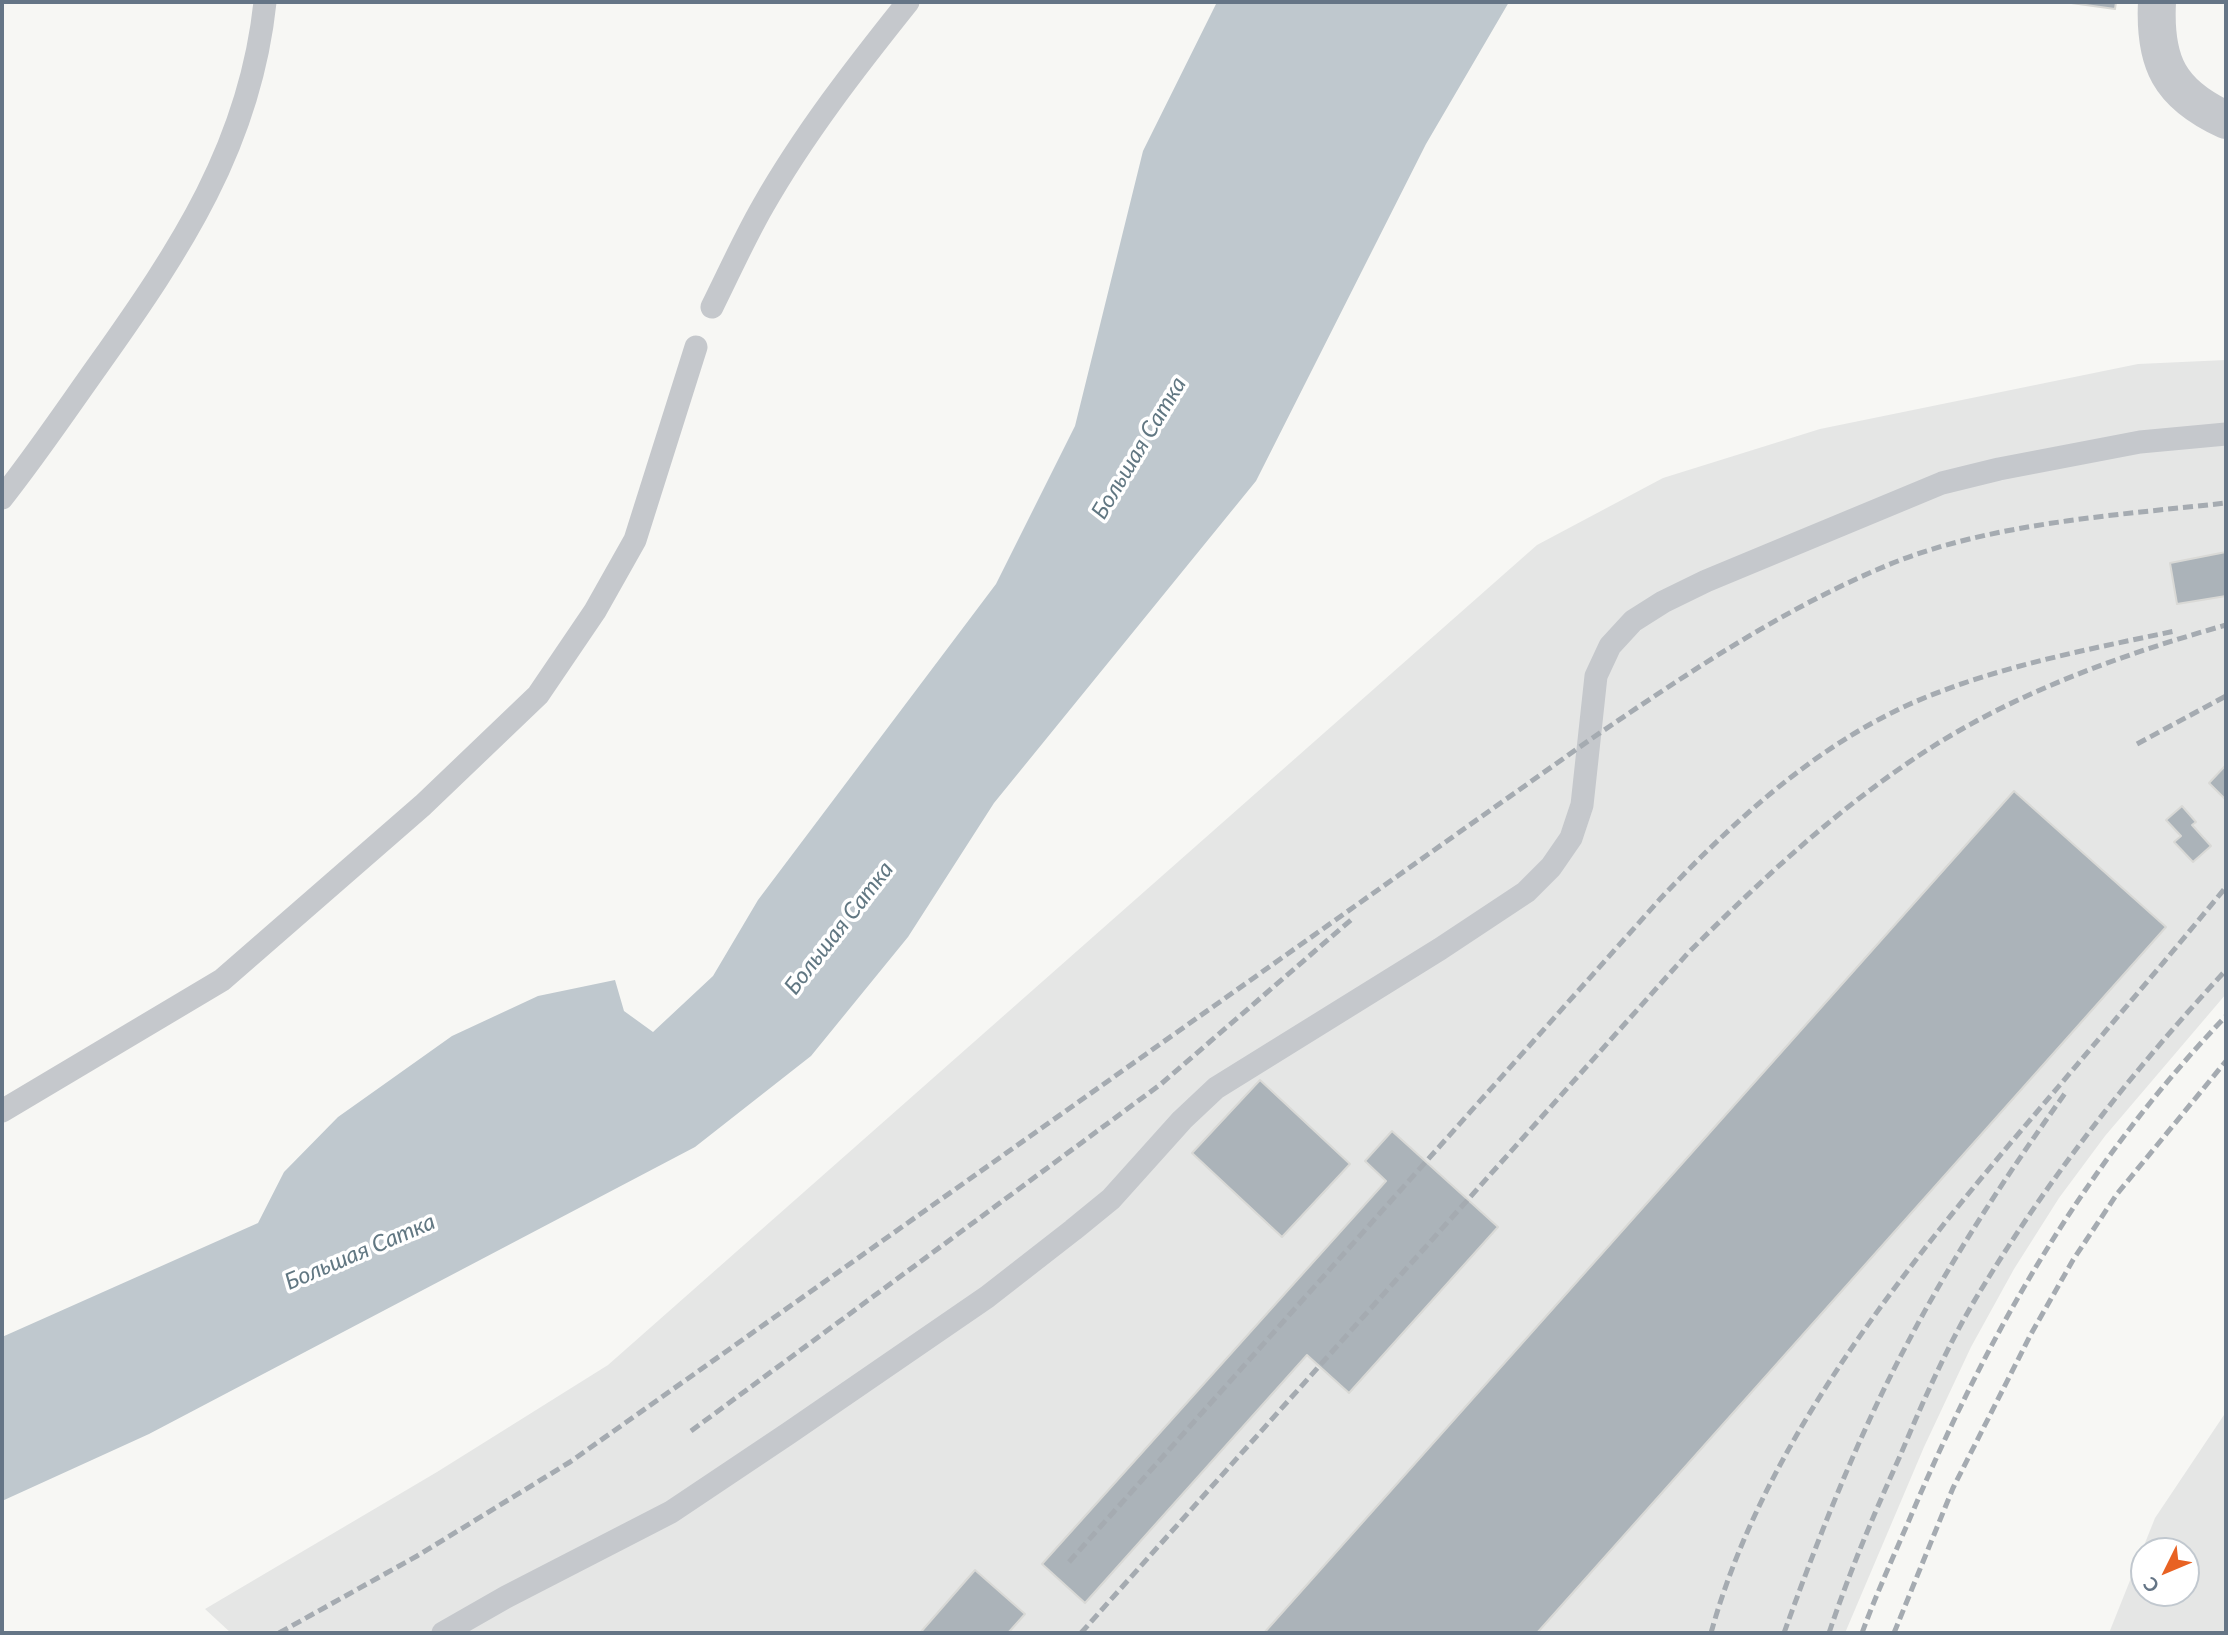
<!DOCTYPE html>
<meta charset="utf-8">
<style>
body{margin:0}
#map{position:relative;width:2228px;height:1635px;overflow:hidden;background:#f7f7f4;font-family:Lato,sans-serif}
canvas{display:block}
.frame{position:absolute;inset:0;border:4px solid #657586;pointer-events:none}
.north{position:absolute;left:2130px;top:1537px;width:70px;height:70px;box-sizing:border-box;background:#fff;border:2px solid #c1c8cf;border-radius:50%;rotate:227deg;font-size:19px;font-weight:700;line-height:28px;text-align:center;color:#657586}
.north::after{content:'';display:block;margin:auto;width:24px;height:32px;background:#e86223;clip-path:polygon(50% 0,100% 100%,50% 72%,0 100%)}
</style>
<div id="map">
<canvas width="2228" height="1635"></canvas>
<div class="frame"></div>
<div class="north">С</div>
</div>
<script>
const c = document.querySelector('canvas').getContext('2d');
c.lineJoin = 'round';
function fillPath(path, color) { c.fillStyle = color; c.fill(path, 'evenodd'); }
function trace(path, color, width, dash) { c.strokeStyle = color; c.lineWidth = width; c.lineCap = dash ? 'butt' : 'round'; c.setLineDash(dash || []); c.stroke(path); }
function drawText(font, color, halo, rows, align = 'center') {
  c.font = font + ' Lato,sans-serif'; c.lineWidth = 7; c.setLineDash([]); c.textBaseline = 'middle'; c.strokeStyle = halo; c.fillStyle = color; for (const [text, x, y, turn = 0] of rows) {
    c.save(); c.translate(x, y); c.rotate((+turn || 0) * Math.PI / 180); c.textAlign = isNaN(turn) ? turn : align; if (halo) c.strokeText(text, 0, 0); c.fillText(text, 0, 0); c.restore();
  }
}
fillPath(new Path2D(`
 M2226,360V994L2105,1136L2059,1198L2014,1269L1971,1347L1924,1447L1845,1633H231L205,1609L437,1472L608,1365L1537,545L1663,478L1820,429L2138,364Z
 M2226,1412V1633H2109L2155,1518ZM2144,1551H2186V1593H2144Z`), '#e5e6e5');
fillPath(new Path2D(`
 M1217,2H1509L1426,144L1256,481L994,803L908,937L811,1056L695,1147L149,1434L2,1501V1337L258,1223L284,1172L338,1117L452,1036L538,996L615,980L624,1011L653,1032L713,976L758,900L996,584L1075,426L1143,151Z`), '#bfc8ce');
const building = new Path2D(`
 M2064,2H2116L2115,9Z
 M2226,552V596L2177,604L2170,563Z
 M2226,765V800L2209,783Z
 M2014,791L2166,927L1537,1633H1264Z
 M2182,806L2196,822L2192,825L2211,846L2193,862L2174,842L2181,836L2166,820Z
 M1260,1080L1350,1164L1282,1237L1192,1153Z
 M1392,1131L1498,1227L1349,1393L1307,1355L1085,1603L1042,1564L1386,1181L1365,1161Z
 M975,1570L1025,1614L1008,1633H920Z`);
fillPath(building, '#abb3b9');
trace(building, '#d9d9d6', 2);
trace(new Path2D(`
 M712,307C729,273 744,239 763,206C804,134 856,67 908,2
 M2,498C36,455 67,409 99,364C180,250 250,145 265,2
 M2,1111L222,980L423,805L538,695L595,611L635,540L696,347
 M443,1633L506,1597L671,1512L789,1433L987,1297L1073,1230L1111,1199L1182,1120L1216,1088L1440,949L1526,892L1551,867L1571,838L1582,805L1596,676L1610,646L1633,621L1663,602L1706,581L1942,483L1999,469L2140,442L2226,434`), '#c5c8cc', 23);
trace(new Path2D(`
 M2157,2C2154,62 2169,94 2226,120`), '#c5c8cc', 38);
trace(new Path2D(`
 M2137,744L2226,696
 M691,1431L1161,1084L1352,919
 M1069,1562L1661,898C1733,822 1813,748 1910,704C1994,667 2085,650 2175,631
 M279,1633L417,1556L570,1462L1591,739C1685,675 1782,609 1888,565C1989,523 2118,515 2226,503
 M1081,1633L1688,953C1764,877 1841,805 1932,747C2022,690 2124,654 2226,625
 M1711,1633C1767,1430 1924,1244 2059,1086C2115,1020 2171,954 2226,887
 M1784,1633C1819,1536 1858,1436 1907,1344C1953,1256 2008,1173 2066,1092
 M1829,1633C1849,1573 1874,1514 1900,1456C1925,1397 1950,1339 1984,1285C2053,1172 2136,1067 2226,970
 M1862,1633C1877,1592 1896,1551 1913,1511C1992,1326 2087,1162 2226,1016
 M1894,1633L1953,1488L2031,1334L2073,1260L2117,1194L2226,1061`), '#a5abb1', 5, [10, 5]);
drawText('italic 23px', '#617782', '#fff', [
 ["Большая Сатка",1139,448,-59],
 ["Большая Сатка",839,928,-52],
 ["Большая Сатка",360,1252,-23]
]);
</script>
